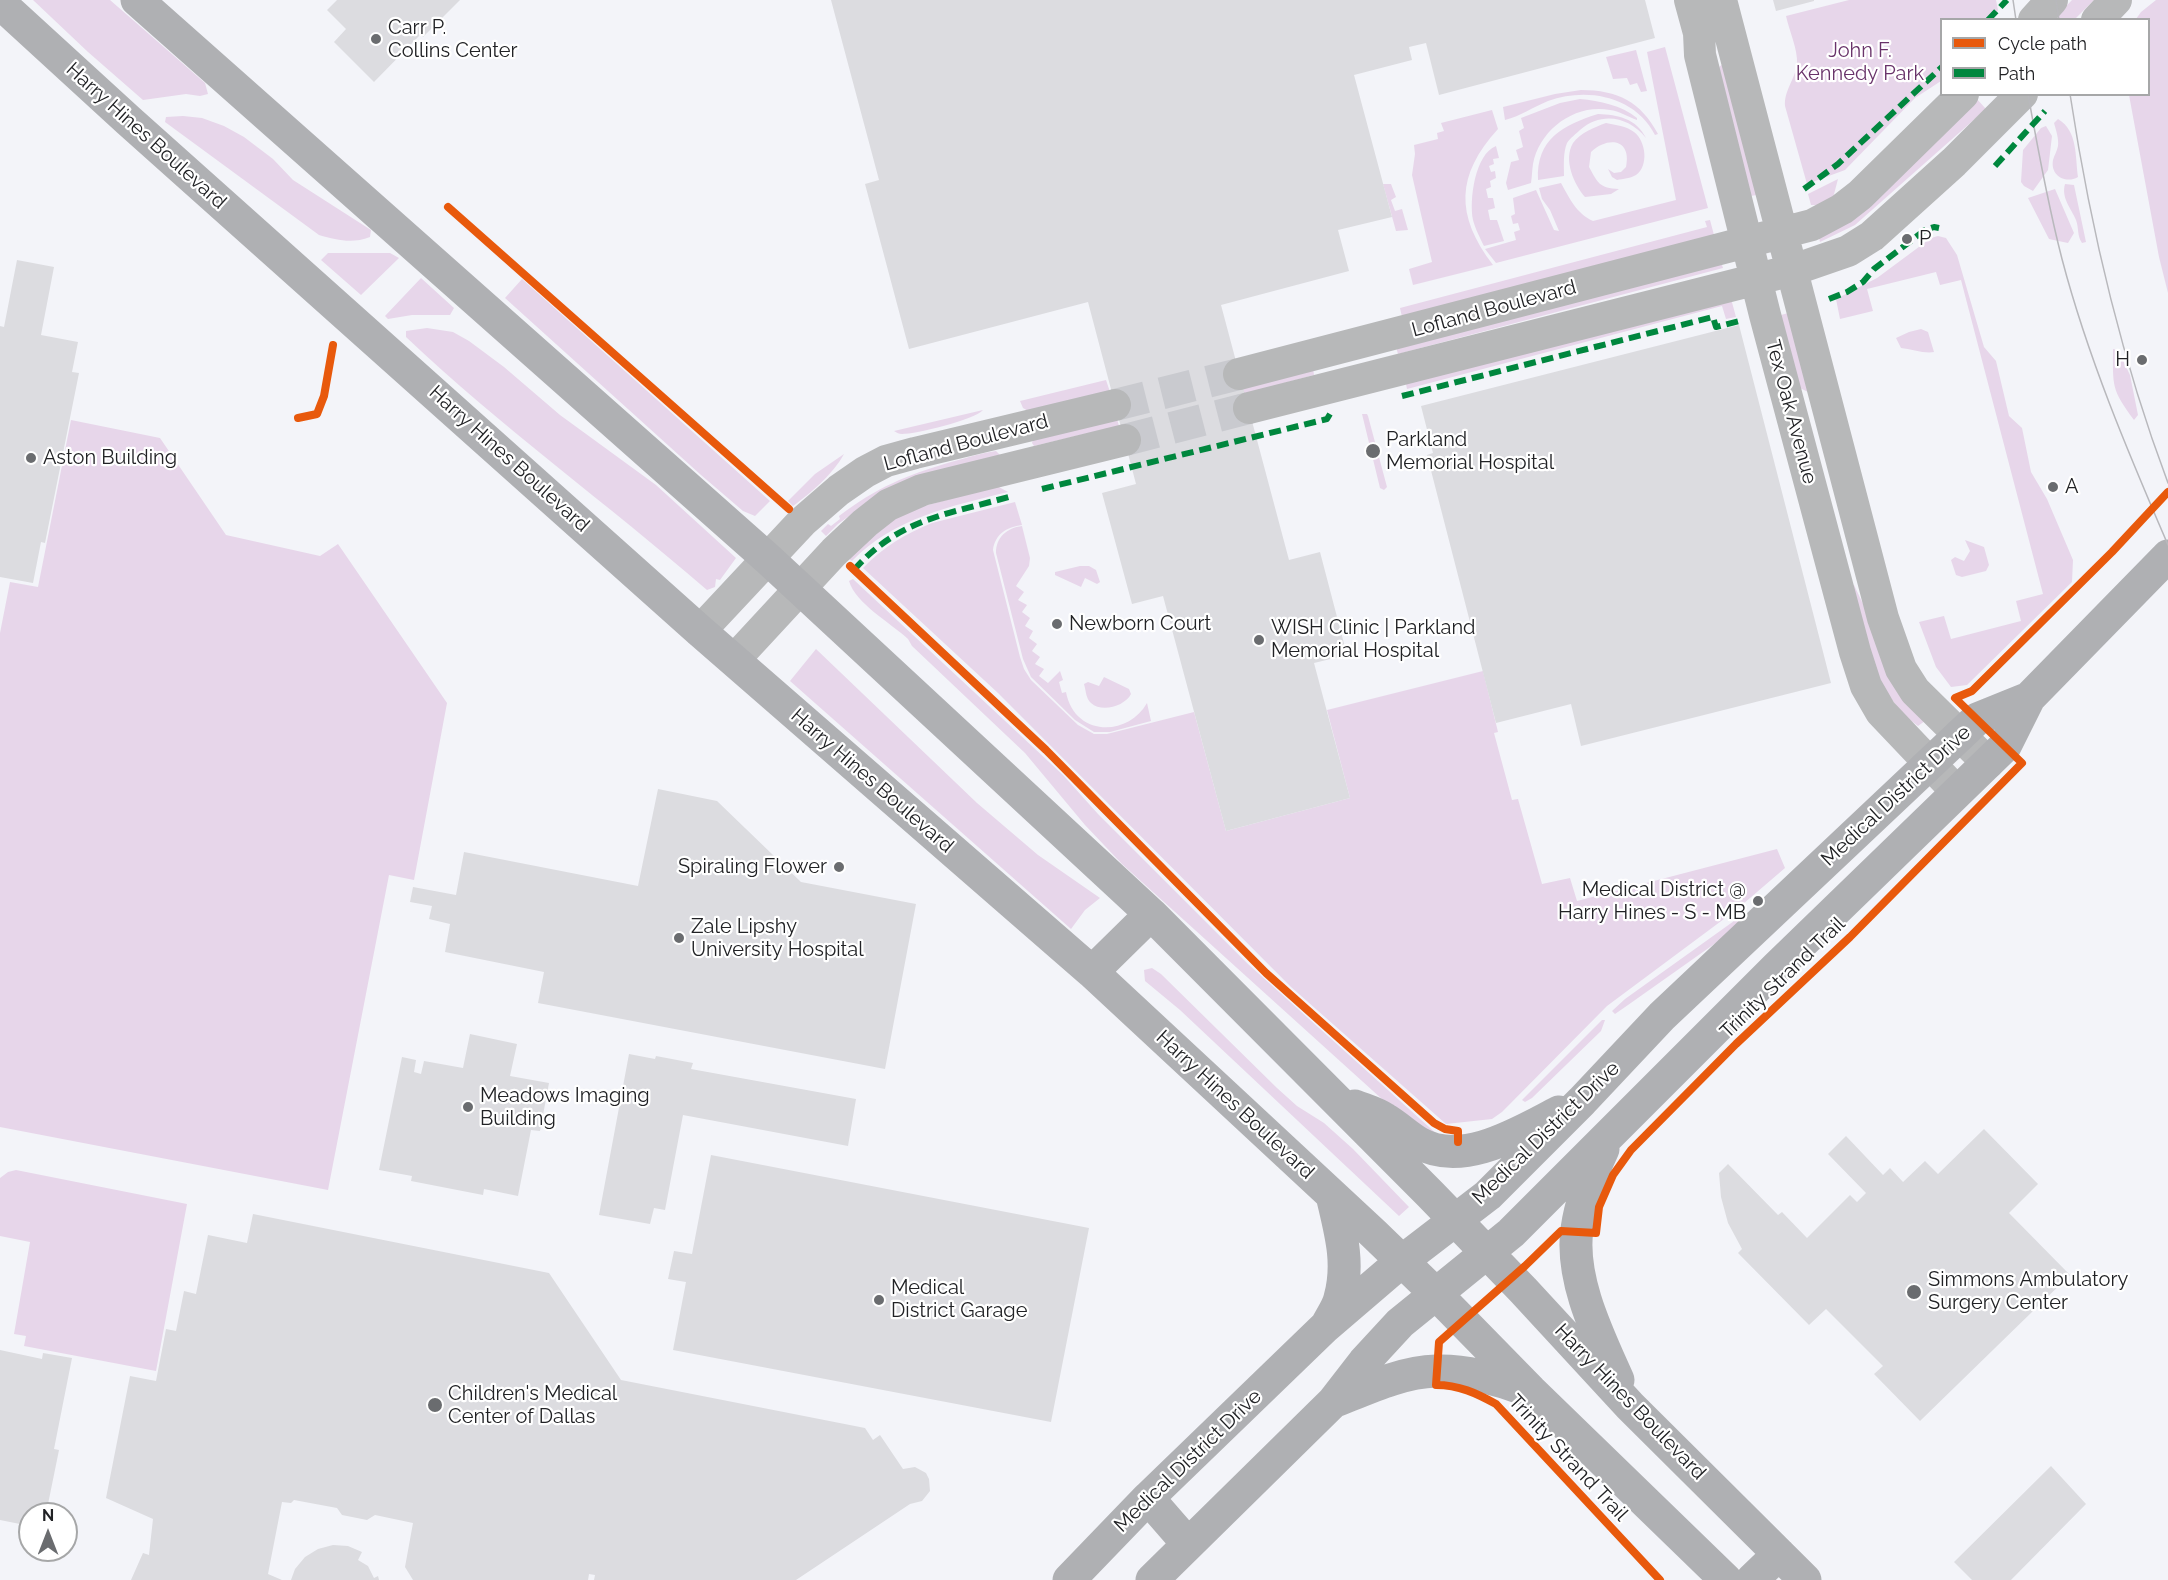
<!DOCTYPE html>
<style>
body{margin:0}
#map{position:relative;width:2168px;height:1580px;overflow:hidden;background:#f3f4f9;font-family:Raleway,sans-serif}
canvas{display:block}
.legend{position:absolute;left:1940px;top:18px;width:210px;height:78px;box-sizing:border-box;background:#fff;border:2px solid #a6a7a8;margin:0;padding:8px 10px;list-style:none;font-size:18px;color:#212225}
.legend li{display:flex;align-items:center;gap:12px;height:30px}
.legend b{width:30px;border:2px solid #a6a7a8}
.north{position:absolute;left:18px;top:1502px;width:60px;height:60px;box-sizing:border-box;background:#fff;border:2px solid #a6a7a8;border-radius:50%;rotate:0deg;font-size:16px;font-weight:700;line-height:24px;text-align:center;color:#212225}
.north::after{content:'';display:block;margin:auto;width:21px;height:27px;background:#6a6c6f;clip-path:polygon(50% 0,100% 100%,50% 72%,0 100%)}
</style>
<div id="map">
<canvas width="2168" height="1580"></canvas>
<ul class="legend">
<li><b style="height:8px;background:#e8590c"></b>Cycle path</li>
<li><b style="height:8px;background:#00873e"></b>Path</li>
</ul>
<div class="north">N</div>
</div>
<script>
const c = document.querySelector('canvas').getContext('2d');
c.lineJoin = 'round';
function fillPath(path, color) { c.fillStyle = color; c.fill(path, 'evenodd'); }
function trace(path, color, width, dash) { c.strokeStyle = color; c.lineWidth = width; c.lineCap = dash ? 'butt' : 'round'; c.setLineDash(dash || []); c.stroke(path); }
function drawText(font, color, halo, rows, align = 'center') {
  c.font = font + ' Raleway,sans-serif'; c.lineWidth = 4.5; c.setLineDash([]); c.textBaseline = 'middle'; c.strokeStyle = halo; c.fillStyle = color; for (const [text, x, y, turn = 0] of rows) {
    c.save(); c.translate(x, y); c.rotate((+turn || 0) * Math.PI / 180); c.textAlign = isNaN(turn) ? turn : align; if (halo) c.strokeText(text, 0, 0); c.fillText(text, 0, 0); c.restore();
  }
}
fillPath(new Path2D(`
 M33,0H110L205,83L208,94L200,96L186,94L143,100L88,52Z
 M1849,0H1996L1998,10L1993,19L1942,20L1941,81L1915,98L1845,170L1807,184L1785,106C1784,90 1795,80 1797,64C1798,50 1789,30 1786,16Z
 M2072,0H2094L2075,19L2053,20Z
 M2156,0H2168V293L2159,257L2129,95L2148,94V20L2136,19L2141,12Z
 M1665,47L1708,208L1496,263L1485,249L1516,240L1514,232L1520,230L1518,223L1513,224L1511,216L1515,214L1513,198L1536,190L1554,230L1559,231L1550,210L1542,199L1539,188L1561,183C1570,199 1576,213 1593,221L1676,200L1647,52Z
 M1636,50L1647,91L1641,92L1637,83L1630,85L1627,78L1613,79L1606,57Z
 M1723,64L1764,194L1750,196L1719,67Z
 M1581,90C1618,90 1641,102 1658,134L1655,135C1635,96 1587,87 1548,101C1533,107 1521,116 1505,120L1503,107L1555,94Z
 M1976,98L1986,109L1855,225L1820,242L1819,238Z
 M1580,99C1600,101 1621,105 1637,118V120C1628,117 1619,111 1610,110C1575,103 1539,130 1533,164C1532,170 1532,177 1531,183L1508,190L1506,183L1511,162L1519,160L1516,150L1523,147L1519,131L1524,128L1521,118L1560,103Z
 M1492,110L1498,129C1456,175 1455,215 1493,265L1413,285L1409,269L1432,262L1412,175L1415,154L1414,145L1438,139L1437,133L1444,131L1441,123Z
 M1598,114C1618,115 1636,118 1646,138C1629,117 1602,111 1580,130C1576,134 1570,138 1567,143C1563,153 1564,164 1564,176L1538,180C1536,139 1563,125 1598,114Z
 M183,116L202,118L224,126L244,137L273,159L293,180L371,230L370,237C352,244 337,240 319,235L165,122L166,117Z
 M2058,119C2078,131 2075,156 2078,177C2066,184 2050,176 2053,160C2054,156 2057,151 2058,146C2059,139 2056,130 2054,123Z
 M1606,123C1616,125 1626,126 1634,132C1646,141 1649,166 1636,175C1631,178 1623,179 1617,180L1612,177L1608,169L1614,173L1621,172L1626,167C1632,139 1608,136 1591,152L1589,167C1598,183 1599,188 1619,189L1611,194L1585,197C1574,184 1563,160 1573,143C1580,133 1595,127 1606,123Z
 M2046,126L2052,136L2048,170L2033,191L2024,186L2021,182L2023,150L2041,128Z
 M1496,146L1499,158L1493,159L1494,164L1489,166L1491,172L1495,171L1496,178L1490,181L1491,187L1486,189L1488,198H1493L1495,208L1488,210L1490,220H1497L1504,241L1484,246C1480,238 1475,228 1473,220C1469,200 1475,154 1496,146Z
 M1838,179L1833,198L1817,205H1811L1808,194Z
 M1383,184H1391L1396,197L1391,200L1395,211L1402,209L1408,230L1396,231Z
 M2065,184L2074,185L2086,242L2082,243C2077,236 2079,228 2076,220C2071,208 2061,198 2065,184Z
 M2055,189L2074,233L2068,243L2049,239L2028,198Z
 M1710,220L1714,235L1402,317L1400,308L1707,227L1705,221Z
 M1938,236L1946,238L1957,255L1984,347L1996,361L2009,416L2022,428L2031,472L2047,499L2073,560L2072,582L1967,685L1951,687L1936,667L1919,622L1944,616L1951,639L2021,621L2016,601L2043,594L1961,280L1940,285L1936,272L1867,289L1873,311L1840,319L1836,299L1877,278L1931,238Z
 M328,253H390L399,258L361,295L321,260Z
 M1721,262L1723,268L1398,354L1396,347Z
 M421,278L454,308L450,315H412L388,319L385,316Z
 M522,279L770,501L755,516L743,511L701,475L505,298Z
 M1730,295L1736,317L1726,319L1722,306L1407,389L1406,384Z
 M1792,312L1810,393L1800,388L1781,315Z
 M427,328L453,332L469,341L504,367L560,415L656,485L736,558L720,580L716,579L715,587L707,590C608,504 501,427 406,337V331Z
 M1921,329L1928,332L1934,352C1925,354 1911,349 1901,348L1896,338L1909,332Z
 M2113,349L2118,350L2130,375L2138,415L2134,420C2111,389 2113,386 2113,349Z
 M1313,368L1314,375L1244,394L1242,387Z
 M1106,380L1111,395L1033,414L1023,408L1020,401Z
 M983,410C974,420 916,434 902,434C899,434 897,433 894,431Z
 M1362,414H1367L1368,416L1387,487L1384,490L1380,488Z
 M1117,419L1119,426L1034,446L1032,443L1033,440Z
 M71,420L160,438L226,535L320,556L338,544L447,703L414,880L389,875L328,1190L0,1127V633L10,582L38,587Z
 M996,451L1000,455L866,504L838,524L826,536L821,531L828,524L831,526L840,519L839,516C876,488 906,475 951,462C966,458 981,453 996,451Z
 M844,454C834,473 810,494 793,506L788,501L815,474Z
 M997,486L1008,492C951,506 894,518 852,561L849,559L854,545L906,511Z
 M1015,502L1022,525C1007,527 995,534 993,550L1020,657L1024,669L1031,680L1078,725L1094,734H1107L1194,712L1226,831L1350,798L1327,710L1483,671L1498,732L1494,733L1512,800L1518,799L1542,884L1570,878L1577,901L1777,849L1785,868L1736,910L1607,1006L1502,1112L1492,1119L1446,1124L1291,987L998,693L863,568C883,547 905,534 932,523Z
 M1022,526L1030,558L1029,566L1016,586L1024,592L1018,600L1027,605L1022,612L1030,618L1025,626L1033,631L1029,638L1037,644L1032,651L1040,657L1035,664L1044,669L1039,676L1048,683L1060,671L1063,680L1059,682L1062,693L1066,692C1074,736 1127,738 1147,703L1151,721L1110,732H1094L1075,720L1031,677L1023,659L996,553C996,537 1007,528 1022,526Z
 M1965,540L1984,547L1989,565L1986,571L1962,577L1956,575L1951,560L1955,557L1964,561L1970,551Z
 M1080,566H1089L1096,570L1100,582L1097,584L1085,578L1081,587L1055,575V572Z
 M853,579L1063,775L1098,814L1248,964L1439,1136L1404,1119L1122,864L1085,825L1025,753L912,646L908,639C892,624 855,603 849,581Z
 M1854,585L1875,629L1925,721L1918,726L1901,713L1874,673L1851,586Z
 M816,649L977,803L1038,855L1100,898L1085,910L1071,929L790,681Z
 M1104,677L1129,689L1131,694C1125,706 1102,713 1091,703C1086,699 1086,691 1084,684L1088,682L1099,686Z
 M1746,918L1727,935L1628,1005L1615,1014L1612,1011L1625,999L1734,921Z
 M1152,968L1161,974L1277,1088L1297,1106L1324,1123L1353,1149L1409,1207L1399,1216L1180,1010L1145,981L1144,970Z
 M1602,1020H1605L1601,1031L1532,1098L1525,1102L1522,1100Z
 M16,1170L187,1204L156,1371L24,1346L26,1336L14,1334L30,1242L0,1236V1178L8,1172Z`), '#e7d6ea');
fillPath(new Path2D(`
 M337,0H460L423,37L421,34L374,82L334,42L346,29L327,10Z
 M831,0H1645L1655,38L1439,95L1426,43L1409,47L1412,60L1354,75L1392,217L1338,230L1349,271L1221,305L1289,560L1320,552L1347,655L1314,663L1350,798L1226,831L1163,596L1132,604L1102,493L1136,484L1088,302L909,349L865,184L879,180Z
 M1773,0H1814V1L1776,11Z
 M17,260L54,267L41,335L78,342L72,372L79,373L45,543L41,542L33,583L0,577V326L4,327Z
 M1739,325L1831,683L1581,746L1571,704L1496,723L1427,455L1433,453L1421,406Z
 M658,789L717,801L801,882L916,904L885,1069L538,1003L544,972L445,952L450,924L429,919L432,906L410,902L413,887L456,895L464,852L638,886Z
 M470,1034L517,1044L510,1076L549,1083L540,1131L531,1130L518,1196L484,1189L483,1195L411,1181L412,1176L379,1170L402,1057L416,1060L414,1072L421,1074L424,1061L463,1068Z
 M629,1054L655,1059L656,1056L693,1063L691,1069L856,1099L848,1146L683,1115L665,1210L654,1208L650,1224L599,1215Z
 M1984,1129L2038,1184L2009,1213L2070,1275L1920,1421L1874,1374L1883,1366L1826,1309L1809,1325L1738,1253L1742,1249L1728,1223L1721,1197L1719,1173L1728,1164L1778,1215L1782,1212L1807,1238L1850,1195L1857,1202L1866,1193L1828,1154L1846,1136L1883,1175L1890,1168L1903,1182L1925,1161L1938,1174Z
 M711,1155L1089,1228L1051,1422L673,1350L686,1282L668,1279L674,1251L692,1254Z
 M253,1214L549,1273L621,1380L865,1428L873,1440L880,1435L903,1469L915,1467L926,1473L929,1479L930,1491L922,1501L910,1504L796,1580H594L595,1575L589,1574L588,1580H413L405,1567L413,1523L375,1515L367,1520L342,1515L337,1508L294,1500L291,1503L282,1502L268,1574L282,1580H131L143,1553L149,1555L153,1519L106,1498L130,1376L156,1381L166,1329L176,1331L184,1291L196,1294L208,1235L247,1243Z
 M0,1350L42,1359L43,1353L72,1358L54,1449L59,1450L46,1514H30V1526L0,1520Z
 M2051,1466L2086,1504L2011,1580H1972L1954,1562Z
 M333,1545L348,1546L362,1552L358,1560L368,1566L374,1578L378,1576L379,1580H291L295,1569L305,1557L318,1549Z`), '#dcdce0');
trace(new Path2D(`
 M1115,405L1239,374
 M1125,440L1249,408`), '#c9cacf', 32, [32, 16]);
trace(new Path2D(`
 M1690,0L1699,33L1700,55L1765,315L1855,652L1866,686L1881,712L1957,792
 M1721,0L1883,618L1901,669L1915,691L1988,763
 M2034,20L2052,0
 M2097,20L2116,0
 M1239,374L1812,225L1842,209L1860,195L1963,94
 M1249,408L1793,270L1848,251L1872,236L1954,162L2022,94
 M700,631L802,522L839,490L865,472L886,461L915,453L1115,405
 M734,660L834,552L865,523L888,505L922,490L1125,440`), '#b7b8b9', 32);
trace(new Path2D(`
 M137,0L768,559L1151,914L1430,1194L1523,1290L1630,1406L1805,1580
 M0,3L129,121L700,631L1092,972L1374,1234L1436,1294L1531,1391L1726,1580
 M1092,972L1151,914
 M1355,1106C1365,1110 1376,1113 1385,1119C1397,1126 1407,1136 1419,1143C1463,1168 1520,1132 1559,1112
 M1603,1149C1591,1175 1581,1201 1577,1229C1570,1279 1598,1335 1618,1380
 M1328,1323C1332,1315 1338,1307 1340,1298C1350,1262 1340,1230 1332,1195
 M1333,1402C1366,1389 1401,1372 1436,1371C1465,1370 1501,1380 1527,1390
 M1148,1498L1188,1544
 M1069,1580L1148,1498L1325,1327L1402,1261L1488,1195L1582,1101L1662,1016L1977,719L2029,698
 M1152,1580L1333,1402L1364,1362L1400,1323L1511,1233L1776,968L2005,746L2029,698L2168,556
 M1752,1580L1779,1554`), '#afb0b3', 33);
trace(new Path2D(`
 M2013,0L2016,20
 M2056,0L2059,20
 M2028,94C2038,150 2048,205 2062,259C2088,358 2128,452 2168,545
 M2070,94C2090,226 2121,358 2168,483`), '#b8b8bc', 1.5);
trace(new Path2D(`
 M1988,20L2007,0
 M1995,166L2045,111
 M1804,189L1838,164L1942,67
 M1829,299L1847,292L1863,282L1874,269L1925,230L1934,227L1939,228
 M1402,396L1713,317L1716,327L1743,320
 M1042,489L1327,419L1330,414
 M854,570C899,518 950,514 1012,496`), '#00873e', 6, [12, 6]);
trace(new Path2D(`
 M448,207L789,509
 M298,418L317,414L324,396L333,345
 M850,566L1046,750L1266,973L1434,1123L1445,1129L1458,1131V1142
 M1660,1580L1496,1404C1476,1393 1459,1385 1436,1385L1439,1342L1525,1266L1561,1231L1596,1233L1599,1207L1613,1175L1631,1150L1736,1044L1850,937L2022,763L1955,698L1972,691L2112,552L2168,492`), '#e8590c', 8);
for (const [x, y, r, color] of [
 [376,39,6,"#6a6c6f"],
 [1907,239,6,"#6a6c6f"],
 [2142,360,6,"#6a6c6f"],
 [1373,451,8,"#6a6c6f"],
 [31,458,6,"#6a6c6f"],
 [2053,487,6,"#6a6c6f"],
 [1057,624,6,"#6a6c6f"],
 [1259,640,6,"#6a6c6f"],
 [839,867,6,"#6a6c6f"],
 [1758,901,6,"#6a6c6f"],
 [679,938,6,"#6a6c6f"],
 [468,1107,6,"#6a6c6f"],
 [1914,1292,8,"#6a6c6f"],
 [879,1300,6,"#6a6c6f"],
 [435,1405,8,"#6a6c6f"]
]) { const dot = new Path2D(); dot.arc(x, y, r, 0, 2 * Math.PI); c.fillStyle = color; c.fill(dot); trace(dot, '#fff', 2); }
drawText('20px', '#212225', '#fff', [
 ["Carr P.",388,28],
 ["Collins Center",388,51],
 ["P",1919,239],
 ["H",2130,360,"right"],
 ["Parkland",1386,440],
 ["Memorial Hospital",1386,463],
 ["Aston Building",43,458],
 ["A",2065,487],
 ["Newborn Court",1069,624],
 ["WISH Clinic | Parkland",1271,628],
 ["Memorial Hospital",1271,651],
 ["Spiraling Flower",827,867,"right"],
 ["Medical District @",1746,890,"right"],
 ["Harry Hines - S - MB",1746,913,"right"],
 ["Zale Lipshy",691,927],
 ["University Hospital",691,950],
 ["Meadows Imaging",480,1096],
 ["Building",480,1119],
 ["Simmons Ambulatory",1928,1280],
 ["Surgery Center",1928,1303],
 ["Medical",891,1288],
 ["District Garage",891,1311],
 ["Children's Medical",448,1394],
 ["Center of Dallas",448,1417]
], 'left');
drawText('20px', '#69336a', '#fff', [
 ["John F.",1860,51],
 ["Kennedy Park",1860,74]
]);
drawText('20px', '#212225', '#fff', [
 ["Harry Hines Boulevard",146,136,42],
 ["Lofland Boulevard",1494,309,-15],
 ["Tex Oak Avenue",1791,412,75],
 ["Lofland Boulevard",966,443,-15],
 ["Harry Hines Boulevard",509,459,42],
 ["Harry Hines Boulevard",872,781,41],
 ["Medical District Drive",1896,796,-43],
 ["Trinity Strand Trail",1783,978,-44],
 ["Harry Hines Boulevard",1235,1105,43],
 ["Medical District Drive",1546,1133,-44],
 ["Harry Hines Boulevard",1630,1402,46],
 ["Trinity Strand Trail",1568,1458,47],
 ["Medical District Drive",1188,1461,-44]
]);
</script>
